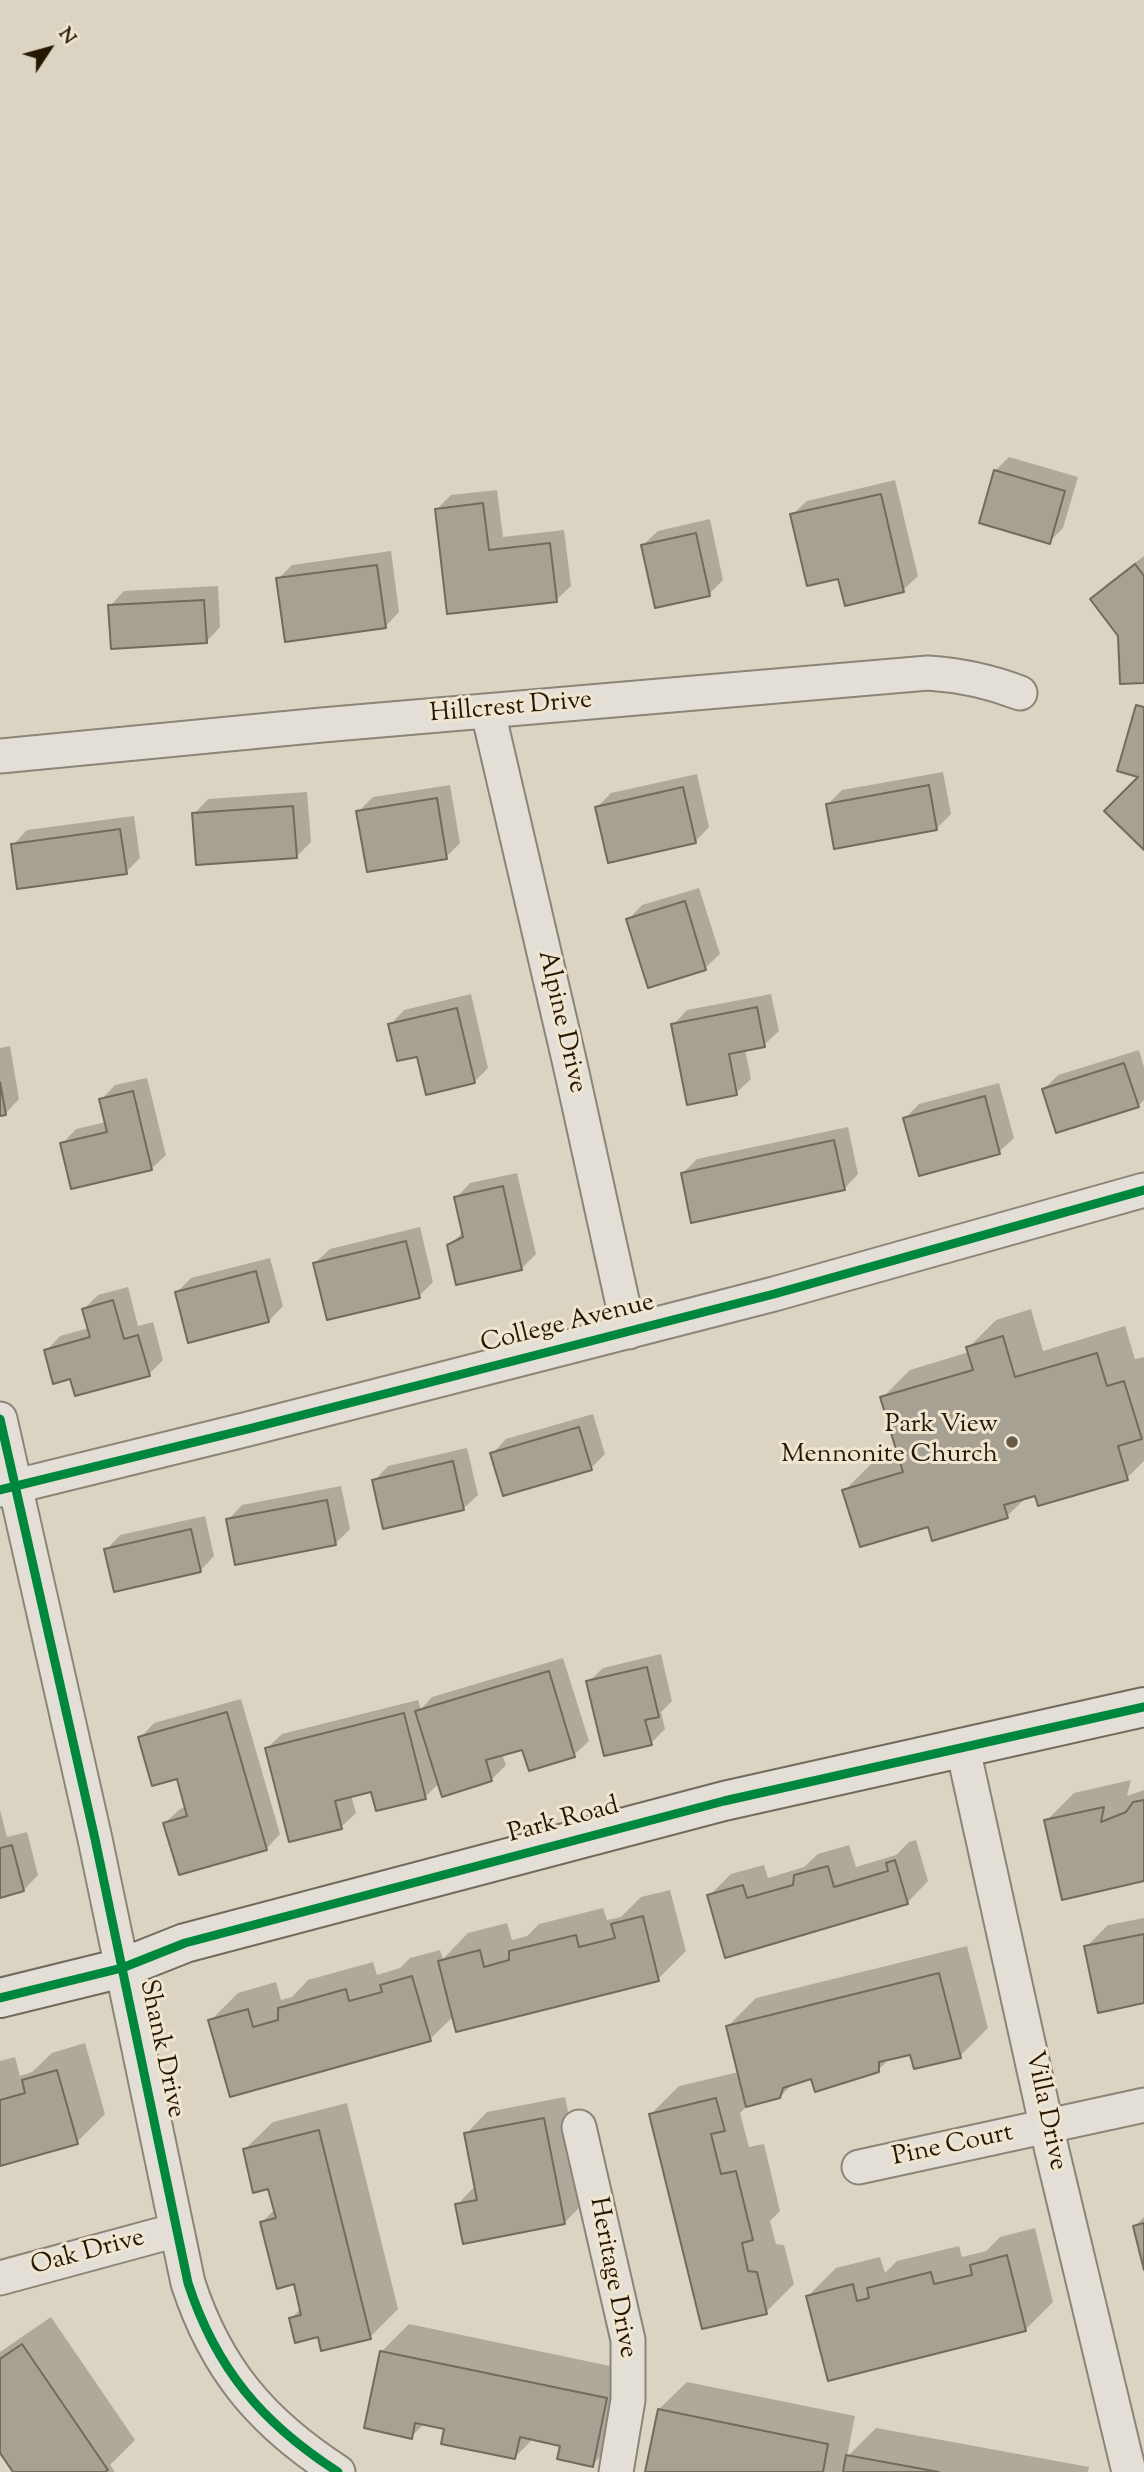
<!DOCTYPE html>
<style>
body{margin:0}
#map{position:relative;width:1144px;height:2472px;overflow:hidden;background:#dcd4c2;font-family:"Sorts Mill Goudy",serif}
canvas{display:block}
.north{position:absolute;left:14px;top:14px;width:70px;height:70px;-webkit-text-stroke:5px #efe5d0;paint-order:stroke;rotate:54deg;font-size:19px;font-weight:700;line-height:28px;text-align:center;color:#261701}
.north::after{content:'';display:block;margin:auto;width:24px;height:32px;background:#261701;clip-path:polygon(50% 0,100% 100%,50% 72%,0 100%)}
</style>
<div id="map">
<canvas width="1144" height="2472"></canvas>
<div class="north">N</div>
</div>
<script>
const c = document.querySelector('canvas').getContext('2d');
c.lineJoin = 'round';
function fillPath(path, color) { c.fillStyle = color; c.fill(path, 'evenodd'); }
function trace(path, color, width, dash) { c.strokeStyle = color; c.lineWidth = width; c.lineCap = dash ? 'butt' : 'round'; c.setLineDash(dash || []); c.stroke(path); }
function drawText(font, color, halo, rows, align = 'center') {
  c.font = font + ' "Sorts Mill Goudy",serif'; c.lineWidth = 6; c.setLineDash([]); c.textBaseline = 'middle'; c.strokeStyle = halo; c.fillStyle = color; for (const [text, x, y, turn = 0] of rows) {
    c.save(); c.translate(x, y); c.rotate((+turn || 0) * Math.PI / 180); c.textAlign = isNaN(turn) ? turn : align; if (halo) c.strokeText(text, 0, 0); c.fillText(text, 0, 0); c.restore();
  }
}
fillPath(new Path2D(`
 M1009,457L1078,477L1063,528L1049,542L995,471Z
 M895,480L918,576L903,590L840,576L792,515L807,501Z
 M497,490L503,537L564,530L571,586L556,600L449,612L437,509L451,495Z
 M710,519L723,580L709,594L643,545L658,531Z
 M391,551L399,612L385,627L278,579L292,565Z
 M1144,556V681L1120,635L1092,599L1106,585Z
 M218,586L220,627L206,642L110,606L124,591Z
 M943,772L951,814L936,829L828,804L842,790Z
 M697,774L709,827L695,842L597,807L611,793Z
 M450,785L460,843L446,857L358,812L373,797Z
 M307,792L311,842L296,857L194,814L208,799Z
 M134,816L140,858L126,872L13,845L27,830Z
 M699,888L720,954L705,968L628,920L642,905Z
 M471,994L488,1068L474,1082L418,1055L390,1025L404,1010Z
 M771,994L779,1031L764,1045L745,1049L751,1079L736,1093L673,1025L687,1010Z
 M10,1046L19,1099L5,1114L0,1115V1048Z
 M1139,1050L1144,1067V1100L1138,1106L1044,1089L1058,1075Z
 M147,1078L166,1155L151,1169L62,1144L76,1129L106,1122L101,1100L115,1085Z
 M999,1083L1014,1138L999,1152L905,1118L919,1104Z
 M848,1127L858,1174L844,1189L683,1173L697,1159Z
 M517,1173L536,1254L521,1269L449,1246L463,1232L456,1198L470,1183Z
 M420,1227L433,1282L419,1296L315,1263L330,1249Z
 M270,1258L283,1306L269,1321L177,1292L191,1278Z
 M128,1287L138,1326L153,1322L163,1360L149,1374L72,1377L46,1351L60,1336L89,1328L84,1309L98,1295Z
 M1031,1309L1043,1351L1125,1326L1135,1359L1144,1357V1461L1127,1478L1027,1497L1007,1516L929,1525L844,1491L872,1463L899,1455L882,1398L910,1370L969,1352L968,1348L996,1320Z
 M593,1414L605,1454L591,1468L492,1454L506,1439Z
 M467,1448L478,1495L463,1509L374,1481L388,1466Z
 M341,1486L350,1529L335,1544L228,1520L242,1505Z
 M205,1516L214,1556L200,1571L106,1550L120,1535Z
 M661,1654L672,1701L661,1712L665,1729L651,1743L588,1682L603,1668Z
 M563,1658L589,1741L574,1755L523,1747L502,1754L506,1765L491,1780L439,1783L425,1797L373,1790L351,1795L356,1813L341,1827L267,1748L282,1734L418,1700L421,1709L432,1697Z
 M241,1699L280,1834L266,1849L165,1823L180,1809L186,1807L178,1777L140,1738L154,1723Z
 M1131,1780L1127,1796L1144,1790V1880L1046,1821L1074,1793Z
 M0,1810L7,1837L27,1832L38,1875L24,1890L0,1896Z
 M916,1840L928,1881L907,1903L727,1956L709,1896L731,1874L764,1865L768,1878L804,1867L818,1854L849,1845L856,1867L896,1855L909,1842Z
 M670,1890L686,1951L658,1979L454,2016L430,2039L231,2095L210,2021L238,1993L276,1982L281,2000L292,1997L308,1980L373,1962L377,1975L400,1968L410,1958L440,1950L443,1959L468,1933L507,1923L512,1940L527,1936L539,1924L603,1908L607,1920L621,1917L641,1897Z
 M1144,1918V2001L1086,1947L1108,1925Z
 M967,1946L988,2028L960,2056L912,2053L890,2058L878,2070L812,2077L793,2083L780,2097L749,2104L740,2113L749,2147L764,2144L780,2211L770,2221L776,2244L784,2245L794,2284L766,2312L651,2114L679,2086L739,2072L728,2026L756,1998Z
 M85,2043L105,2114L77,2142L0,2164V2061L15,2057L20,2076L32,2072L52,2053Z
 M565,2097L586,2201L565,2222L457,2205L476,2185L466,2134L487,2112Z
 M347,2103L398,2309L370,2337L319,2335L291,2319L301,2308L295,2282L262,2222L275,2209L270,2187L245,2149L273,2122Z
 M1144,2217V2263L1135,2226Z
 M1035,2228L1053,2302L1025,2330L808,2296L836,2268L880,2257L885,2273L897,2261L959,2246L962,2257L986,2251L1000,2237Z
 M51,2317L135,2440L110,2465L115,2472H15L0,2450V2352Z
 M409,2324L634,2371L620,2437L592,2465L562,2445L533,2439L515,2457L446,2428L425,2423L411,2437L381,2352Z
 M687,2382L855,2416L847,2457L876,2428L1089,2467L1088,2472H647L659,2409Z`), '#0003');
const building = new Path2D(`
 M994,470L1065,491L1050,544L979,523Z
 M881,494L904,592L845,606L838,579L807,586L790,514Z
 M483,503L489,550L550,543L557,602L447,614L435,509Z
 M696,533L710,596L655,608L641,545Z
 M1135,564L1144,576V683L1120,684L1118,636L1090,599Z
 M377,565L386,628L285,642L276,578Z
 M204,600L207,643L111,649L108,605Z
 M1136,705L1144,707V850L1104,811L1138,777L1117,771Z
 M929,785L937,830L834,849L826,804Z
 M683,787L696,843L608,863L595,807Z
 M437,798L447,859L367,872L356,811Z
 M293,806L297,858L196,865L192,813Z
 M120,829L127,874L17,889L11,844Z
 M685,901L706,970L648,988L626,919Z
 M757,1007L765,1047L729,1054L737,1095L687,1105L671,1024Z
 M457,1008L475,1083L426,1095L417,1057L397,1061L388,1024Z
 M1124,1063L1139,1107L1056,1133L1042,1089Z
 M0,1082L6,1115L0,1116Z
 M133,1091L152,1170L71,1189L60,1143L107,1132L99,1099Z
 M985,1096L1000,1154L919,1176L903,1118Z
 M834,1140L845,1190L691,1223L681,1173Z
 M503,1186L522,1270L456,1285L447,1245L463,1237L454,1197Z
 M406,1241L420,1298L327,1320L313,1263Z
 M256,1271L269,1322L188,1343L175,1292Z
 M113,1300L124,1339L138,1335L150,1376L75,1396L70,1379L53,1384L44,1350L90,1337L82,1309Z
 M1003,1336L1015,1377L1097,1353L1107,1386L1124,1381L1142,1439L1118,1446L1128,1480L1038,1506L1035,1496L1004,1505L1008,1518L932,1541L928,1527L860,1547L842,1490L903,1472L880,1397L973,1370L966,1347Z
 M579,1427L592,1470L503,1496L490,1453Z
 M453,1461L464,1510L383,1529L372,1480Z
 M327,1500L336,1545L235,1565L226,1519Z
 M191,1529L201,1572L114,1592L104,1549Z
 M647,1667L659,1717L645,1720L652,1745L604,1756L586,1681Z
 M549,1671L575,1757L529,1771L522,1750L486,1760L492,1781L442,1797L415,1711Z
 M227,1712L267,1850L179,1875L163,1823L187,1816L177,1779L152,1786L138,1737Z
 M404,1713L426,1799L376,1811L371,1792L335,1801L342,1829L289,1842L265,1748Z
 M1144,1800V1881L1062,1900L1044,1820L1104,1807L1101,1822L1126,1812L1133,1802Z
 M12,1845L24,1891L0,1898V1848Z
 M895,1860L908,1904L725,1958L707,1895L743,1885L747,1898L793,1885L794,1875L828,1866L834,1887L888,1871L886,1863Z
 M643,1916L659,1981L456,2032L438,1961L480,1950L484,1967L509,1960V1951L576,1935L579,1947L615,1938L611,1924Z
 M1144,1934V2003L1098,2013L1084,1946Z
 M939,1973L961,2058L914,2069L910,2055L879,2062V2072L815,2092L811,2079L783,2088L780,2098L746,2107L726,2026Z
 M412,1976L431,2041L230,2097L208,2020L248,2009L253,2027L278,2020V2008L346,1989L349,2001L382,1992L380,1985Z
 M57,2070L78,2144L0,2166V2100L25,2093L22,2080Z
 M716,2098L725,2131L711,2134L721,2174L736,2171L753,2240L742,2243L748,2271L757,2272L767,2314L702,2329L649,2114Z
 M544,2118L565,2224L463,2244L455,2204L477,2200L464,2133Z
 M319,2130L371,2339L321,2351L318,2337L295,2343L289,2318L301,2315L294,2284L277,2289L260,2222L276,2218L268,2189L253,2193L243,2149Z
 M1144,2223V2270L1133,2226Z
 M1007,2255L1026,2331L828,2381L806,2296L853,2284L857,2301L869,2298L867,2288L931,2272L934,2284L972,2275L970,2265Z
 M22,2344L108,2470L105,2472H13L0,2453V2359Z
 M380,2351L607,2398L593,2467L557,2459L560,2446L520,2437L515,2459L441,2444L444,2429L415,2423L412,2439L364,2428Z
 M658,2409L828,2444L823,2472H645Z
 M846,2455L939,2472H843Z`);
fillPath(building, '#a7a194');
trace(building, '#716b5e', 2);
const street = new Path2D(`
 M488,712L570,1064L629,1332
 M0,756L322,725L928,673C960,675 989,681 1020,693
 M0,1419L95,1839L188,2283C216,2369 262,2423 338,2472
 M0,1490L248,1429L774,1294L1144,1190
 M963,1749L1052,2151L1129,2472
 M579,2127L628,2340V2400L616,2472
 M859,2167L1144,2105
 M0,2278L177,2230`);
const secondary = new Path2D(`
 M0,1998L122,1968L185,1943L724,1801L1144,1707`);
trace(street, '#8b8578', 37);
trace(secondary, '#716b5e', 42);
trace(street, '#e4dfd6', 33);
trace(secondary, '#e4dfd6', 38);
trace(new Path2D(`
 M0,1419L95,1839L188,2283C216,2369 262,2423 338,2472
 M0,1490L248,1429L774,1294L1144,1190
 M0,1998L122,1968L185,1943L724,1801L1144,1707`), '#00873e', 9);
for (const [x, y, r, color] of [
 [1012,1442,7,"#665945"]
]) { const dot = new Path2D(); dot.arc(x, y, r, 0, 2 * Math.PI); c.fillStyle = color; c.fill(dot); trace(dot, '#efe5d0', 2.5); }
drawText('26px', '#261701', '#efe5d0', [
 ["Hillcrest Drive",511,709,-5],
 ["Alpine Drive",560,1022,77],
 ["College Avenue",568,1325,-14],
 ["Park Road",564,1822,-15],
 ["Shank Drive",160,2049,78],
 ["Villa Drive",1044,2111,78],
 ["Pine Court",953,2147,-12],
 ["Oak Drive",88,2254,-15],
 ["Heritage Drive",611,2278,79]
]);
drawText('26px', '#261701', '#efe5d0', [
 ["Park View",998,1427],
 ["Mennonite Church",998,1457]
], 'right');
</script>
